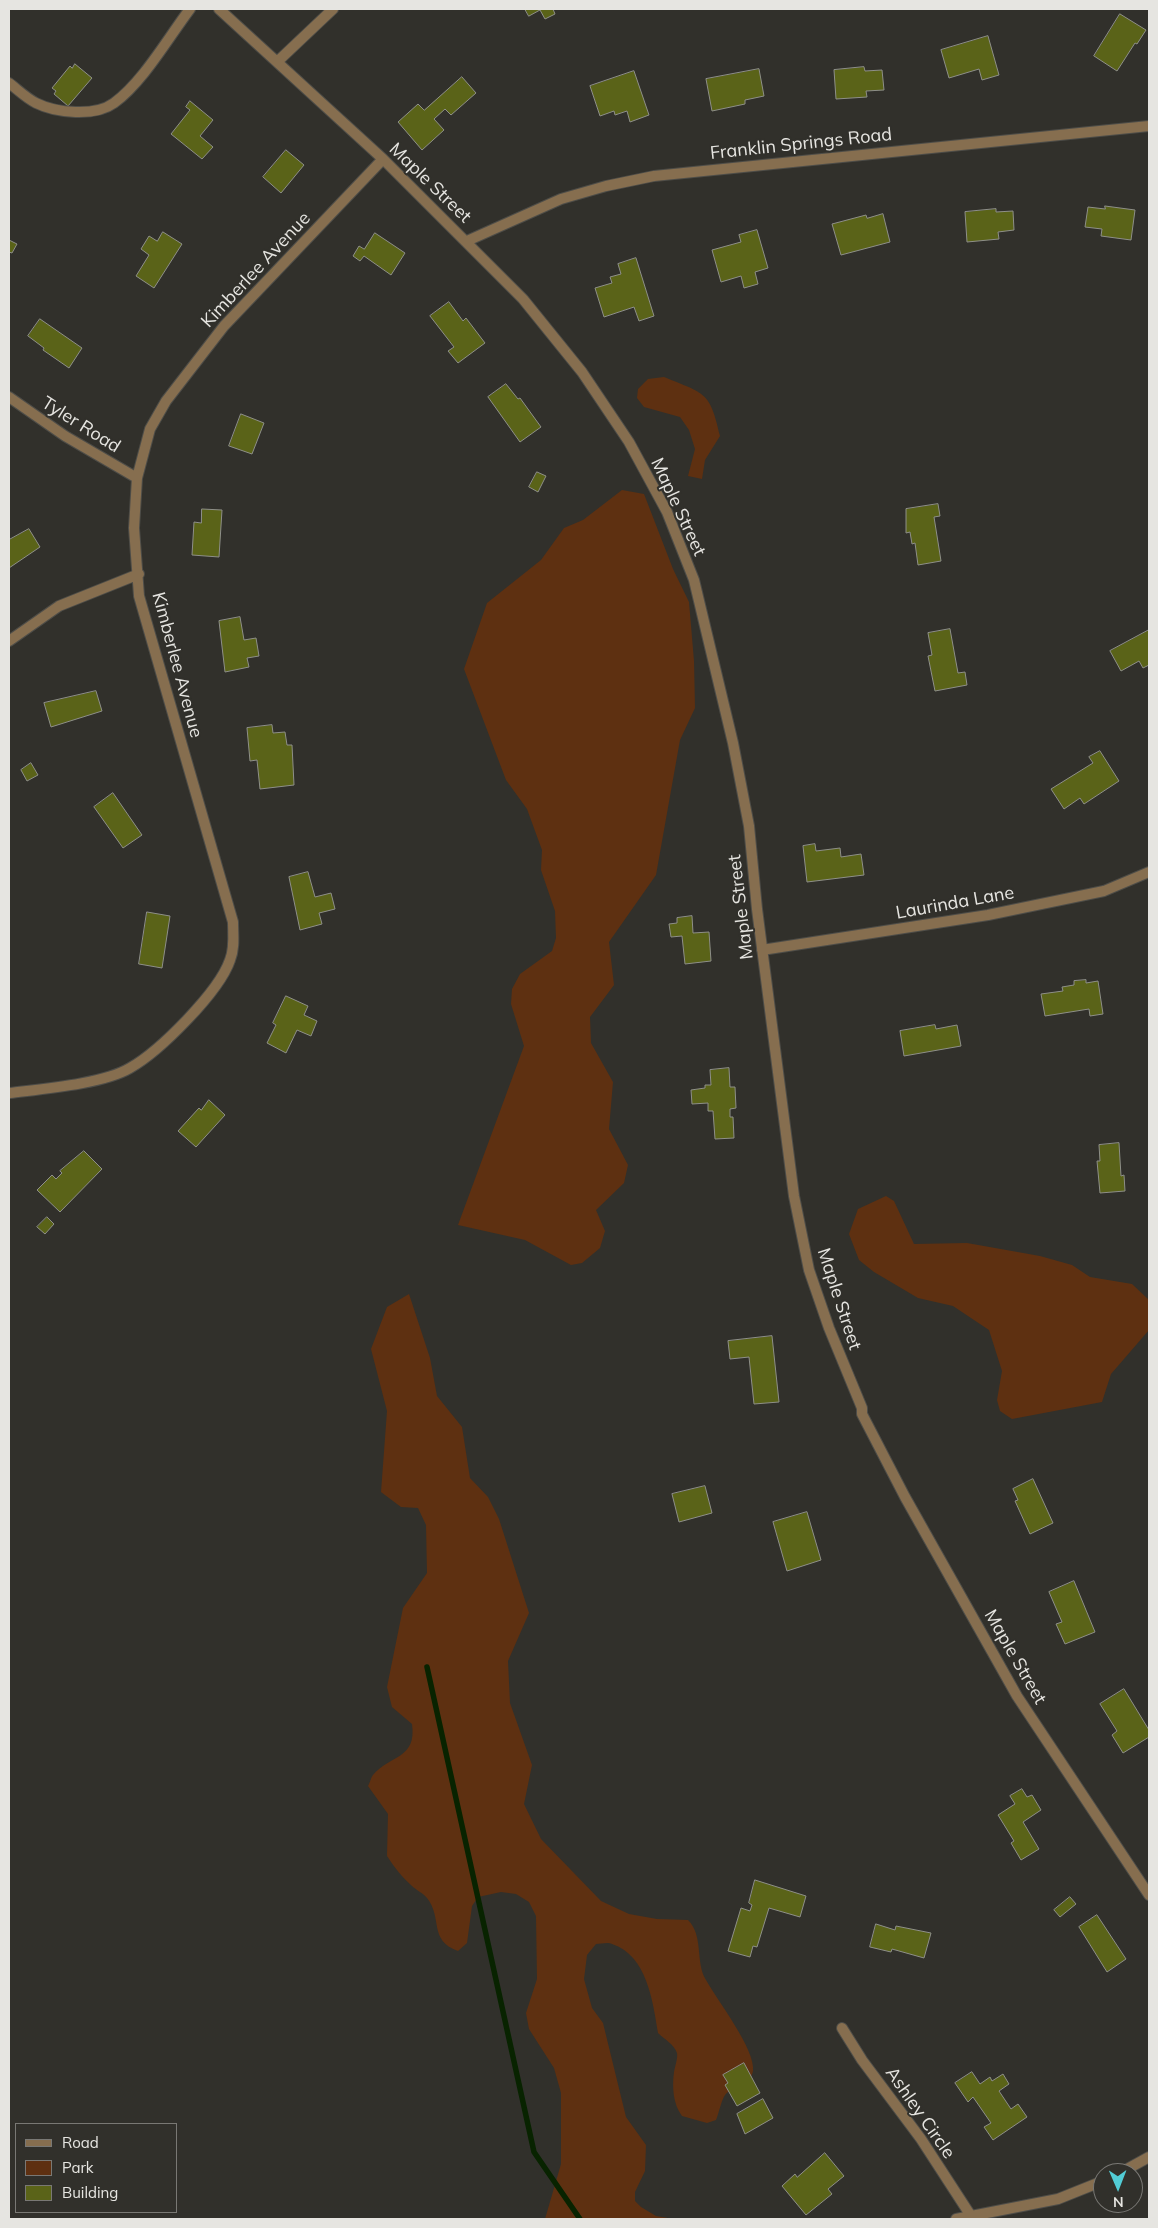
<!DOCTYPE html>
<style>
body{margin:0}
#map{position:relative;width:1158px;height:2228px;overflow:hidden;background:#31302b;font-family:Mulish,sans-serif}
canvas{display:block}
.frame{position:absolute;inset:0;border:10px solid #e6e5e1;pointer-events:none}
.legend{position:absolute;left:15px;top:2123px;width:162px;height:90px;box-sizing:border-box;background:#31302b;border:1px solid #797874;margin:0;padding:6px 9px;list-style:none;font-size:15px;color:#e6e5e1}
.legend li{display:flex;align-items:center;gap:10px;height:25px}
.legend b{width:25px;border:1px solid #797874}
.north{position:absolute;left:1093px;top:2163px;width:50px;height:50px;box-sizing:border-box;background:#31302b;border:1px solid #797874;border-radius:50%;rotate:179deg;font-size:14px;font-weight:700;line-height:20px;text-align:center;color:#e6e5e1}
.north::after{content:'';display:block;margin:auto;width:18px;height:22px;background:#52ccd5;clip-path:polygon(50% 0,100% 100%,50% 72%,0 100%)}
</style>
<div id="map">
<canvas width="1158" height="2228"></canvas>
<div class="frame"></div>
<ul class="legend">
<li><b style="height:6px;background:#866e4f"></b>Road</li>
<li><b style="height:14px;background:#5e3011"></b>Park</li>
<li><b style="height:14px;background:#5a6318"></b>Building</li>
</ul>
<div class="north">N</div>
</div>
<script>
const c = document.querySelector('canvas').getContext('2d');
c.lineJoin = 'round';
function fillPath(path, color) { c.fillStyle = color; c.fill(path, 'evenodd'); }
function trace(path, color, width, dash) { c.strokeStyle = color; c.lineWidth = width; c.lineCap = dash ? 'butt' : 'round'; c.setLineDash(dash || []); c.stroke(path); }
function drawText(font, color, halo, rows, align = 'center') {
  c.font = font + ' Mulish,sans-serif'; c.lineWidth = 4; c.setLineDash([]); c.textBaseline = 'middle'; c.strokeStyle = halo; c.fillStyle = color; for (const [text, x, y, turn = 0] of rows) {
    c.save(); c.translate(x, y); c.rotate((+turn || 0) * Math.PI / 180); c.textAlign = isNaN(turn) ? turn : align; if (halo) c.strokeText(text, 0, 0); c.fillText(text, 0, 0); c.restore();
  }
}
fillPath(new Path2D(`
 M664,377C705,394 710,391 720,436L705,460L702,479L688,476L695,449L689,430L680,417L644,407L637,398L638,389L648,379Z
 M622,490L644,494L673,569L689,602L694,661L695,708L680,740L656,875L609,942L614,985L590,1017L591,1043L613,1082L609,1129L628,1165L624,1183L596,1210L605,1231L600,1248L582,1263L571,1265L525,1240L458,1225L524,1046L511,1004L512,989L520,974L552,951L556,938L555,911L541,870L542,850L527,809L506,780L464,669L487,603L541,560L564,528L583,520Z
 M886,1196L894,1201L914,1244L967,1243L1040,1256L1072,1265L1090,1277L1132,1284L1149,1300V1330L1111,1374L1102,1402L1012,1419L1000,1411L997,1400L1002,1371L989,1330L953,1306L918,1298L874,1272L859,1260L849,1234L858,1209Z
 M409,1294L430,1358L437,1396L462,1427L470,1478L488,1497L499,1519L529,1613L508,1661L510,1703L532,1765L524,1804L541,1839L601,1901L629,1914L657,1919L688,1920C704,1936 695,1962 706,1980C717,2000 756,2050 753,2071C750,2086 733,2085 725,2095C721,2101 719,2113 716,2120L707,2123L682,2116C673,2104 672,2087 674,2072C675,2066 678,2058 677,2053C674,2044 664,2039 658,2033C653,2002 647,1955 612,1944C608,1942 601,1944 596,1944L587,1955L584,1979L592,2008L603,2023L626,2117L646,2145L645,2171L635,2192V2201L641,2207L656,2216L674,2219H545L561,2164V2093L554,2068L529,2029L526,2013L537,1979L536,1916L529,1902L516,1894L501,1892L478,1897L472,1906L467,1943L458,1951C428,1940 443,1918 427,1898C423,1893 416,1890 412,1886C403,1878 394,1867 387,1856L388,1814L368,1786C370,1783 371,1777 373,1775C390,1755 417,1759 412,1724L392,1707L387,1687L403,1608L427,1573L426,1525L418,1508L401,1507L381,1492L387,1411L371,1349L387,1307Z`), '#5e3011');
trace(new Path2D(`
 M427,1667L534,2152L580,2219`), '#082300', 5.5);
const building = new Path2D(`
 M525,9H553L555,14L545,19L540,10L529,16Z
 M1120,14L1146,30L1137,44L1135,43L1117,71L1094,56Z
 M988,36L999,75L982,80L979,69L949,78L941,50Z
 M75,64L92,78L68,106L54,94L56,91L52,88L70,66L72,68Z
 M864,67L865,71L882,70L884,90L866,91L867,97L836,99L834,70Z
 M759,69L764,96L745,100V104L712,111L706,79Z
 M634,71L649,115L630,122L627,111L615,115L614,111L600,116L590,86Z
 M462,77L476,93L451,115L445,109L434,119L444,130L422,150L398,122L418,104L424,110Z
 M190,101L213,120L200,136L213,147L202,159L171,134L190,110L186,107Z
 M286,150L304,165L281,193L263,177Z
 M1105,206L1135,210L1131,240L1101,236L1102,229L1085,227L1088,207L1105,209Z
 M996,209V212L1013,211L1014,230L998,232L999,239L967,242L965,212Z
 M883,214L890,242L841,255L832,224L866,215L867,218Z
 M757,230L768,268L755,272L758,284L744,288L741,276L721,282L712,250L741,242L739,235Z
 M163,232L182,244L154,288L136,276L149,255L141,249L149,236L157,241Z
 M375,233L405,253L391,275L364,256L360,261L353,256L359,246L364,249Z
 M9,240L17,244L12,253L9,252Z
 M636,258L654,316L639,321L634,307L604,317L595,288L612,283L610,277L621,274L618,264Z
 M449,302L463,321L466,318L485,343L458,363L448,351L454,347L430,316Z
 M40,319L82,348L69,368L43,350L44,348L28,336Z
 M506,384L518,399L520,398L541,427L520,442L488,397Z
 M241,414L264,423L252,454L229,446Z
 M537,472L546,476L538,492L529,487Z
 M938,504L940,516L934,517L941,561L918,565L915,543L912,544L910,532L906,533V509Z
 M202,509L222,510L219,557L192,555L194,522L201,523Z
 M29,529L40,547L9,568V540Z
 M240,617L244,640L256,638L259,656L247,658L249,667L225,672L219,621Z
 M950,629L958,673L965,672L967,685L935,691L928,656L932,655L928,633Z
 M1149,630V665L1143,668L1139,661L1121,671L1110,651Z
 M96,691L102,711L51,727L44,703Z
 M272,725L273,733L285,732L287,745H292L294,785L260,789L257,760L250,761L247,728Z
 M1100,751L1119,781L1084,804L1080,798L1064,809L1051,789L1093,763L1089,757Z
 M31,763L38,775L27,781L21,770Z
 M113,793L142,835L123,848L94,807Z
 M815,844L816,851L840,848L841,857L861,854L864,875L807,882L803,846Z
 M308,872L315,897L331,893L335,909L319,913L322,924L300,930L289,877Z
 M147,912L170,916L162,968L139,964Z
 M692,916L693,933L709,932L711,961L685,964L682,936L671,937L669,924L677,923V918Z
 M1086,980V983L1098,981L1103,1014L1090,1016L1089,1009L1045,1016L1041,994L1063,991L1062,987L1074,985V981Z
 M286,996L308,1006L304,1015L317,1021L311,1036L297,1030L286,1053L267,1043L276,1025L273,1023Z
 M935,1025L936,1029L957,1025L961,1046L904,1056L900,1031Z
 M729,1068L730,1087H735L736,1108L730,1109V1117H733L734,1138L715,1139L713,1111H708V1103L692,1104L691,1090L705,1088V1085H711L710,1070Z
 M209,1100L225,1115L196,1147L178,1131L199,1108L201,1110Z
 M1119,1143L1121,1176L1124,1175L1125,1191L1100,1193L1097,1161H1100L1099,1145Z
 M84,1151L102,1169L60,1212L37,1190L52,1175L56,1179L62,1173L60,1171Z
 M47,1217L54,1224L45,1234L37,1227Z
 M772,1336L779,1402L754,1404L749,1357L730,1359L728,1341Z
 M1033,1479L1053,1523L1030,1534L1015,1501L1018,1500L1013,1489Z
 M705,1486L712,1513L679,1522L672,1494Z
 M807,1512L821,1560L787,1571L773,1522Z
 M1074,1581L1095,1632L1065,1644L1056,1624L1062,1622L1049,1592Z
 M1124,1689L1149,1730V1737L1123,1753L1112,1735L1117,1731L1100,1704Z
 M1022,1789L1027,1797L1032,1795L1041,1810L1023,1822L1039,1849L1021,1860L1011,1843L1014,1841L998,1815L1015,1804L1010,1796Z
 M755,1880L806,1896L800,1917L769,1908L757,1947L753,1946L750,1957L728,1951L741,1908L750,1911L752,1905L749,1903Z
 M1070,1897L1076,1904L1060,1917L1054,1910Z
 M1097,1915L1126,1959L1107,1972L1079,1927Z
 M876,1924L895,1930L896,1926L931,1933L924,1958L892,1949L891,1952L870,1947Z
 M744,2063L760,2093L737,2106L725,2085L728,2083L723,2075Z
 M972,2072L980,2084L990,2077L992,2081L1003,2074L1009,2084L999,2091L1011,2109L1018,2104L1027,2117L993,2140L984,2127L991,2123L973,2097L968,2102L955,2083Z
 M763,2099L773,2118L745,2134L737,2114Z
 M825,2153L844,2176L828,2189L832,2194L806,2215L782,2186L795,2174L797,2177Z`);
fillPath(building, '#5a6318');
trace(building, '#8e8f89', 1);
const lane = new Path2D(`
 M9,83C17,89 26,98 36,103C56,113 95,117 114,103C143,82 168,38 190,9`);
const street = new Path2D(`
 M219,9L383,159L523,299L582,372L629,442L667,512L694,580L733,743L749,826L757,909L794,1196L809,1270L829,1328L862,1408V1414L905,1497L1017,1696L1149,1895
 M277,62L333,9
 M467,241L561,199L606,186L654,176L1149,126
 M9,397L65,436L137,478
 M9,641L59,606L139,574
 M762,950L988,915L1104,891L1149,872
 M10,1093C42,1089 103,1084 130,1068C160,1051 219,992 230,960C235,948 233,934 233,922L139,596L134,528L137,478L150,429L166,401L224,326L383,159
 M842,2028L862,2060L921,2139L971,2216
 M1120,2173L1149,2157
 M956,2219L1058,2199L1103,2181`);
trace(lane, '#4e4d48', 12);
trace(street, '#4e4d48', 12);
trace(lane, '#866e4f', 10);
trace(street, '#866e4f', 10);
drawText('18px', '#e6e5e1', '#31302b', [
 ["Franklin Springs Road",801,144,-6],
 ["Maple Street",430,183,44],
 ["Kimberlee Avenue",256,270,-47],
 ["Tyler Road",81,425,32],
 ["Maple Street",678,507,65],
 ["Kimberlee Avenue",177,665,75],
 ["Laurinda Lane",955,903,-10],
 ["Maple Street",741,907,-97],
 ["Maple Street",839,1299,72],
 ["Maple Street",1015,1657,60],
 ["Ashley Circle",920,2113,55]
]);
</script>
